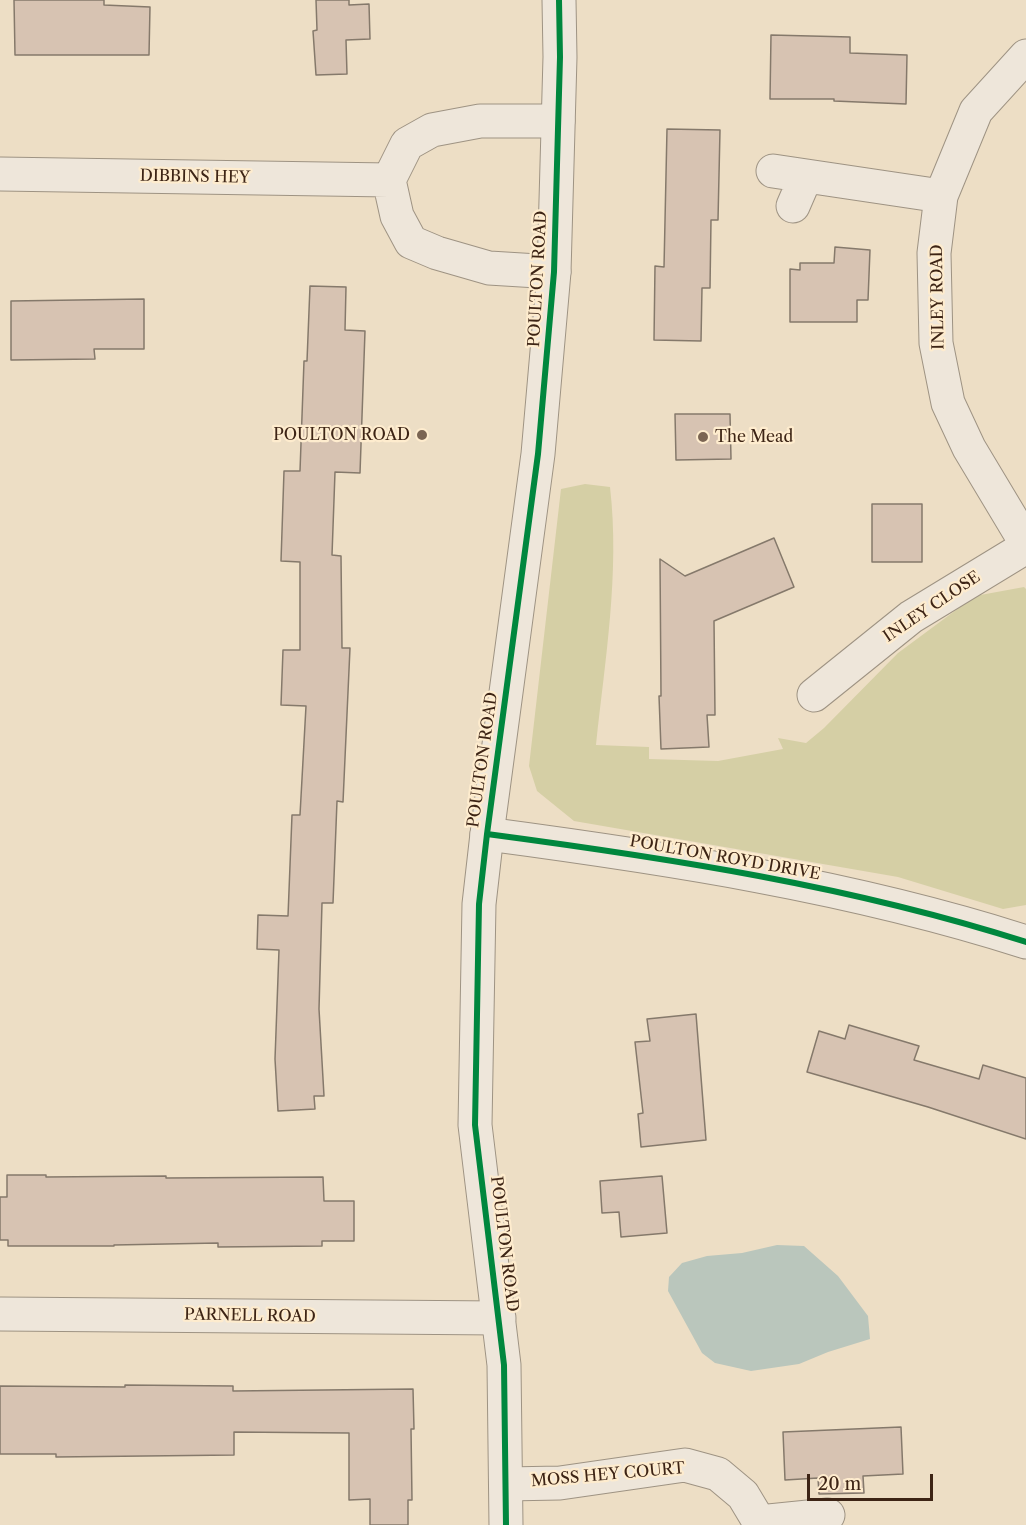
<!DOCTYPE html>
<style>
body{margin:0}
#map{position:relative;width:1026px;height:1525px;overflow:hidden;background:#eddec5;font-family:"Libre Caslon Text",serif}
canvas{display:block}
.scale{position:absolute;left:807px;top:1474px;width:126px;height:27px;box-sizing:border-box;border:3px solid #3d2415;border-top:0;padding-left:8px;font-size:18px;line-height:21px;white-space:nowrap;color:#3d2415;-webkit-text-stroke:4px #feecce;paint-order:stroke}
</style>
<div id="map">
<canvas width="1026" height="1525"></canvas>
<div class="scale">20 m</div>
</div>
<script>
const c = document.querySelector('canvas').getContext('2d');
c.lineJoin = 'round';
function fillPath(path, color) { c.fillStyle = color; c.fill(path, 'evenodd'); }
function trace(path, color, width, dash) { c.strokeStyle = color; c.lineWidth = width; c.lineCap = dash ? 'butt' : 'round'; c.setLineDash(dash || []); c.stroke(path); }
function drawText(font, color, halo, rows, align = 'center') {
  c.font = font + ' "Libre Caslon Text",serif'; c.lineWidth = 4.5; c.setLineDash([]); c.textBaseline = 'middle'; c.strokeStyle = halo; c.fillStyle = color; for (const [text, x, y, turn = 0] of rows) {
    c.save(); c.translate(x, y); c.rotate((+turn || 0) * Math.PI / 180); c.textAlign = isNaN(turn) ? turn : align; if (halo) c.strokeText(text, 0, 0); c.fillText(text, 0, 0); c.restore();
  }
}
fillPath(new Path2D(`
 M585,484L610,487C620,573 605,660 596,745L649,747V759L718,761L783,749L778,738L806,743L824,728L898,653L975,596L1024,587L1026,589V905L1003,909L898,877L574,821L537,791L529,766L561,489Z`), '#d5cfa5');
fillPath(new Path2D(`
 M777,1245L804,1246L838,1276L868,1316L870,1339L828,1352L799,1364L751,1371L715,1363L702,1353L668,1291L669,1277L682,1263L707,1256L742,1253Z`), '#bac6bc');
const building = new Path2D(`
 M14,0H104V5L150,7L149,55H15Z
 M316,0H349V5L369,4L370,39L346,40L347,74L316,75L313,31L317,30Z
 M771,35L850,37V53L907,55L906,104L834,101V99H770Z
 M667,129L720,130L718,220H711L710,288H702L701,341L654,340L655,266L664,267Z
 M835,247L870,250L868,300H857V322H790V269L800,270V263H834Z
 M310,286L346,287L345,330L365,331L360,473L335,472L332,555L341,556L342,648H350L343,802L337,801L333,903H322L319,1009L324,1096H314L315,1109L278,1111L275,1059L279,950L257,949L258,915L288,916L292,815H300L306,706L281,705L283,650H300V562L281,561L284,471H300L304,361H307Z
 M144,299V349H94L95,359L11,360V301Z
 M675,414H730L731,459L676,460Z
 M872,504H922V562H872Z
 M774,538L794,587L714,621L715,715H707L709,747L661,749L659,696H661L660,559L685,576Z
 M696,1014L706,1140L641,1147L638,1114L643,1113L635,1042L650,1041L647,1019Z
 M849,1025L919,1046L914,1060L979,1079L983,1065L1026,1078V1139L928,1107L807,1072L819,1031L845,1039Z
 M7,1175H46V1177L166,1176V1178L323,1177L324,1201H354V1241H322V1246L218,1247V1243L114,1245V1246H8V1240H0V1197H7Z
 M662,1176L667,1233L621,1237L619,1212L602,1213L600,1181Z
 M125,1385L233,1386V1391L413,1389L414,1429H411L412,1500H408V1525H370V1499L349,1500V1433L234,1432V1455L56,1457V1454H0V1386L125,1387Z
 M901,1427L903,1474L863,1476L864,1493L819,1494L818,1478L785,1480L783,1432Z`);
fillPath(building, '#d7c3b2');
trace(building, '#85796b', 1.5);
const minor = new Path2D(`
 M1026,56L976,111L941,196L934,253L936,343L948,403L969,448L1026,543
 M773,171L941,196
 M0,174L389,180
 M793,206L806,176
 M554,272L489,268L437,253L411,242L397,216L389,180L407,144L432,130L480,121H558
 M814,695L911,617L1026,547
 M487,834C668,858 851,886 1026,942
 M0,1314L499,1318
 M506,1484L560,1483L685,1465L718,1474L743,1495L761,1525
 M759,1522L828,1515`);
const tertiary = new Path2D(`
 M506,1525L504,1365L475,1125L479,904L487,834L538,454L554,272L560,57L559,0`);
trace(minor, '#9e9383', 35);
trace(tertiary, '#9e9383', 35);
trace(minor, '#eee6da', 33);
trace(tertiary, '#eee6da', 33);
trace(new Path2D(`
 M487,834C668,858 851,886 1026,942
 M506,1525L504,1365L475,1125L479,904L487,834L538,454L554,272L560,57L559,0`), '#00873e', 6);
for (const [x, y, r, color] of [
 [422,435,6,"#7b6553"],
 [703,437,6,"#7b6553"]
]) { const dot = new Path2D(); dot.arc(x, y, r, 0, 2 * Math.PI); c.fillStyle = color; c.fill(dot); trace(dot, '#feecce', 2); }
drawText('16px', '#3d2415', '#feecce', [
 ["DIBBINS HEY",195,177,1],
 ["POULTON ROAD",538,279,-87],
 ["INLEY ROAD",938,297,-91],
 ["INLEY CLOSE",932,607,-34],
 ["POULTON ROAD",483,760,-82],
 ["POULTON ROYD DRIVE",725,858,10],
 ["POULTON ROAD",504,1244,83],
 ["PARNELL ROAD",250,1316,1],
 ["MOSS HEY COURT",608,1475,-5]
]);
drawText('16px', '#3d2415', '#feecce', [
 ["POULTON ROAD",410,435],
 ["The Mead",715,437,"left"]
], 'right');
</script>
